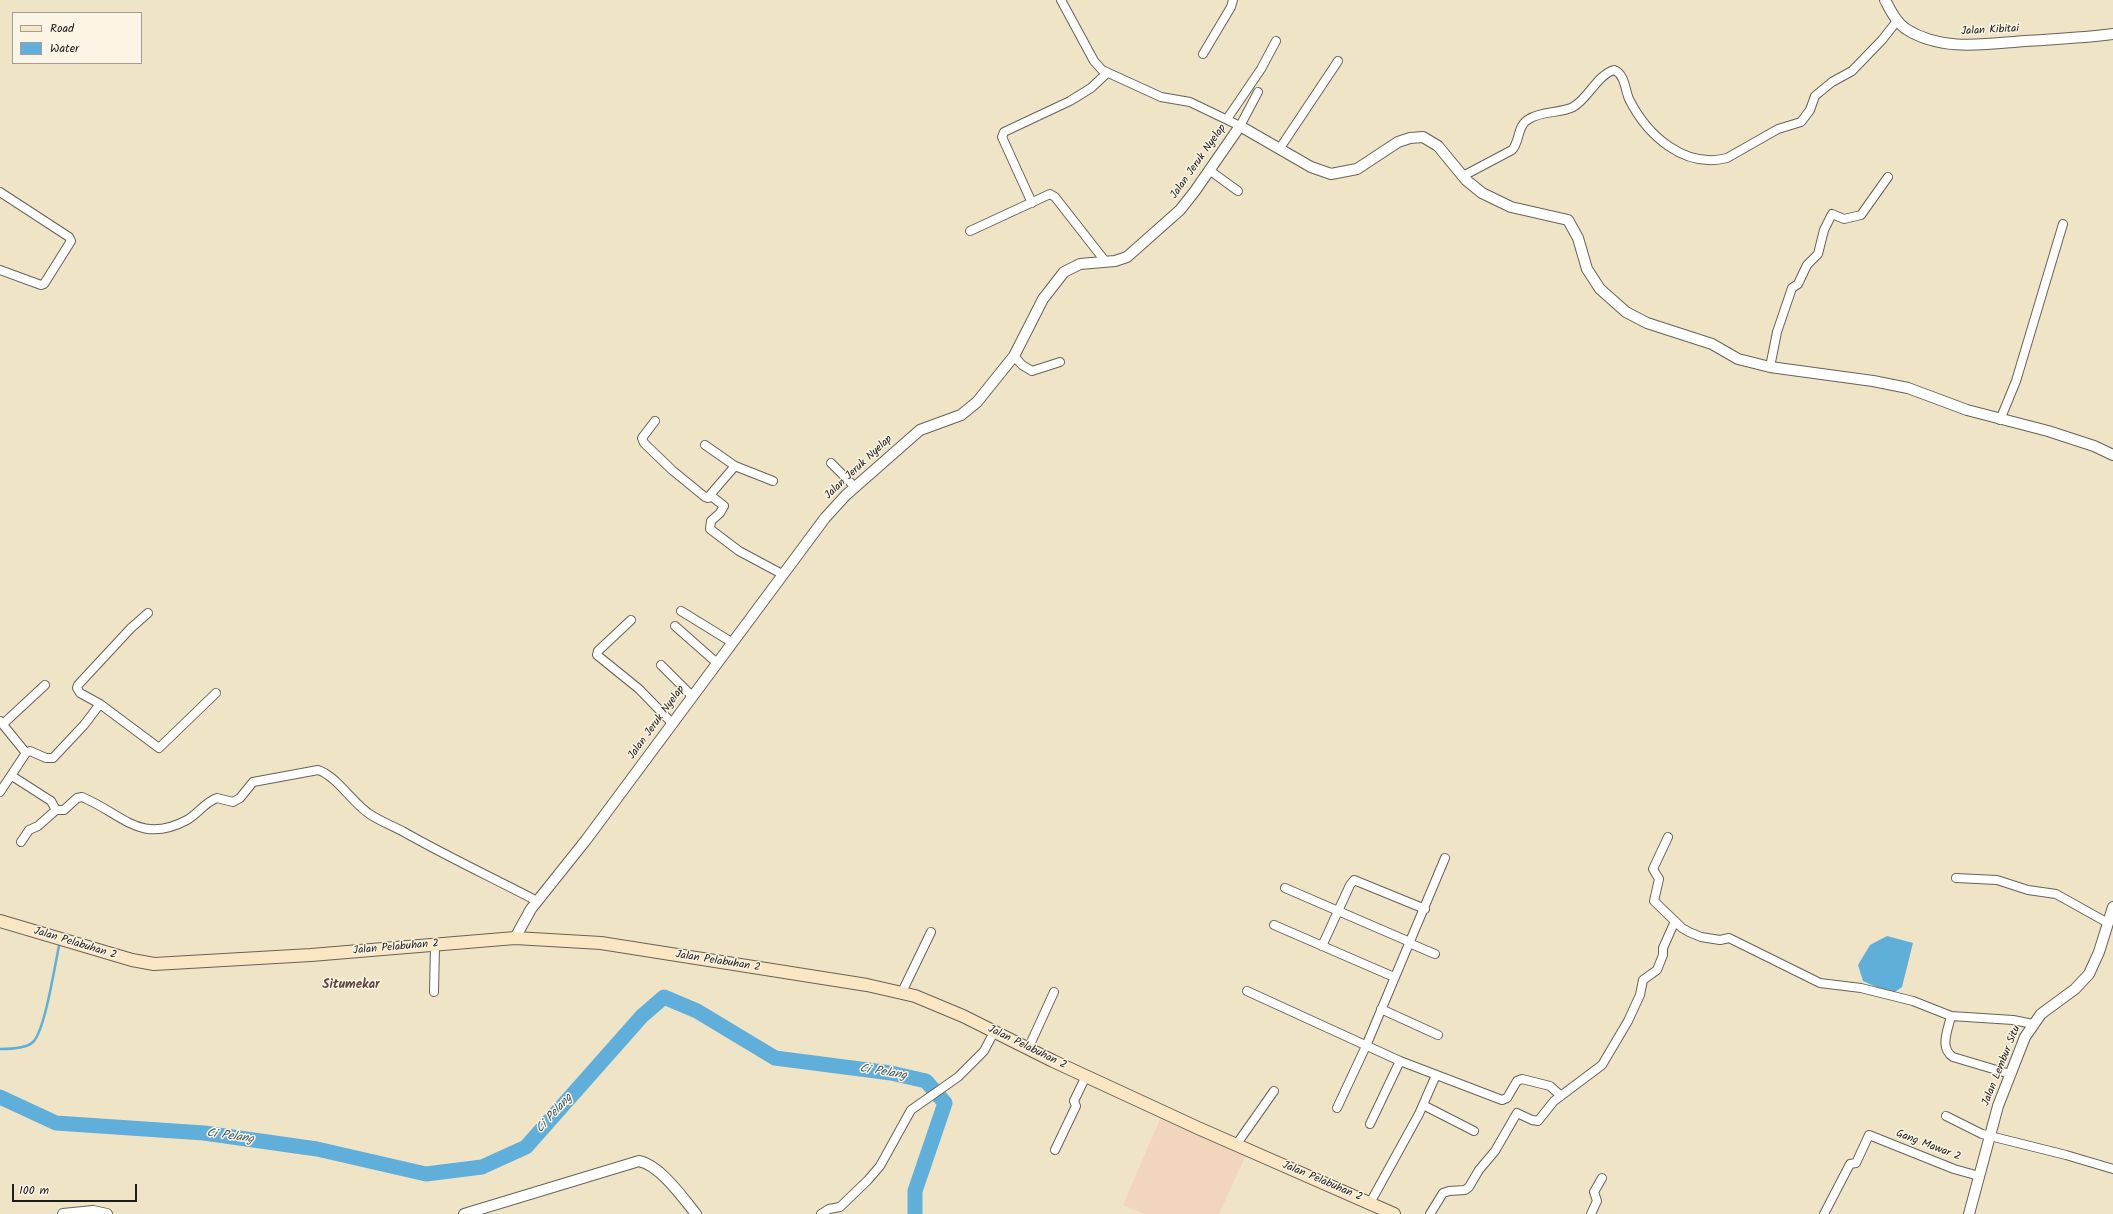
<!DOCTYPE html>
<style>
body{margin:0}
#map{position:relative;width:2113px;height:1214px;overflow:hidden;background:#f0e4c7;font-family:Kalam,sans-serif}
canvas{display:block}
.legend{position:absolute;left:12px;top:12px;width:130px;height:52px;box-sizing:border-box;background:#fcf5e5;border:1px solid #a29e95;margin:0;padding:5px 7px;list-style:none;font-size:12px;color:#1c1c1c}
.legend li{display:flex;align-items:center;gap:8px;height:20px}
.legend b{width:20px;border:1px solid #a29e95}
.scale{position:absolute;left:12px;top:1184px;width:125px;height:18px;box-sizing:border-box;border:2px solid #1c1c1c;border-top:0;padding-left:5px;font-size:12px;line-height:14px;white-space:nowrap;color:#1c1c1c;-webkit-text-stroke:3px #fcf5e5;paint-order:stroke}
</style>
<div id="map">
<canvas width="2113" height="1214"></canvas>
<ul class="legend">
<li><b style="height:5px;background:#fbe6c3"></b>Road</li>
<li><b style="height:11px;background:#60afda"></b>Water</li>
</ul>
<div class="scale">100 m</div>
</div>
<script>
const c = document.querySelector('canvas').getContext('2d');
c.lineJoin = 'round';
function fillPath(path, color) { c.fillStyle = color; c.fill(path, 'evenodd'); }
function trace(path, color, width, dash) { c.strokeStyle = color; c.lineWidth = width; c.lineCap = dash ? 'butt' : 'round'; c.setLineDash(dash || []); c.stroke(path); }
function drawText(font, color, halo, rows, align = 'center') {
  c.font = font + ' Kalam,sans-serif'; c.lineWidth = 3; c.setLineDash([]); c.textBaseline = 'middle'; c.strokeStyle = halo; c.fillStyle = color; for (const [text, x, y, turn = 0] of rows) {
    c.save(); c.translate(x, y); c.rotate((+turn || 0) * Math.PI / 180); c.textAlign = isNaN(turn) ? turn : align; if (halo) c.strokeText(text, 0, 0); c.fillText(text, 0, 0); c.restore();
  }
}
fillPath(new Path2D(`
 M1161,1117L1246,1155L1219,1214H1144L1123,1205Z`), '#f1d5bd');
fillPath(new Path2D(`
 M1887,936L1913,943L1902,987L1892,994L1863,981L1858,965L1870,945Z`), '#60afda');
trace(new Path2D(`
 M0,1049C9,1049 26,1049 33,1042C45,1031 55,964 59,946`), '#60afda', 2.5);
trace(new Path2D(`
 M0,1097L56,1123L204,1133L317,1149L426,1174L482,1167L526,1147L642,1016L664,997L697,1011L775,1058L891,1073L926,1081L945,1103L915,1191V1214`), '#60afda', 15);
const minor = new Path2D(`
 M1061,0L1094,61L1102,70L1161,97L1190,102L1240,126L1258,92
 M1203,54L1231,7L1233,0
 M1227,119L1261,69L1276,41
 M1280,148L1338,61
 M1209,170L1238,191
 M1463,176L1512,150C1520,142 1517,125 1529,119C1541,111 1562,113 1573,107C1588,99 1597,75 1614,70C1625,74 1625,90 1629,99C1647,135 1684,169 1727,158L1778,129L1801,122L1810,110L1815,96L1832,82L1852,71L1882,40L1897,21
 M0,192L69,237L71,241L44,284L41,285L0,270
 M1032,203L1002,137L1004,132L1070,101L1091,88L1107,73
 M970,231L1050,194L1055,197L1105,261
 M1014,356L1022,365L1032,371L1060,362
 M1770,367L1777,332L1792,288L1798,284L1807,265L1818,254L1824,230L1832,214L1844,219L1861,215L1888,177
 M2000,420L2016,381L2063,224
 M655,421L642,438L644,443L672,470L705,497L708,498L710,495L724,506L720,513L711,521L710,529L739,551L782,574
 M705,445L735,466L773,481
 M831,463L855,487
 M710,495L735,466
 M681,611L733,643
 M631,620L598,651L597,655L639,689L672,723
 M675,626L717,663
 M661,665L692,696
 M100,704L80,693L77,688L78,685L131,628L148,613
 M0,721L26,753
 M3,724L45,685
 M12,776L51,801L56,810L38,826L29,830L21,842
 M0,792L26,753L30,751L46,758H53L84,725L100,704L159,748L216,693
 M56,810H64L77,798L82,797C123,814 140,845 187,820C198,814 205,802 217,798L233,802L240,798L253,782L318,770C337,776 353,804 371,815C382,822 393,826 404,832C448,857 493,878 537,901
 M1668,837L1653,869L1659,879L1654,901L1682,928L1689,932L1701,937L1720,940L1729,938L1820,983L1861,988L1913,1001L1951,1016L2013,1020L2033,1024
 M1956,878L1997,880L2028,890L2056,894L2108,923
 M1285,888L1410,942
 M1274,925L1394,977
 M1409,943L1435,954
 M1322,946L1350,885L1354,880L1425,909
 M1247,991L1400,1061L1502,1100L1507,1098L1517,1081L1522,1079L1550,1086L1561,1096
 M434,992L435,945
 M902,992L931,932
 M1381,1009L1438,1035
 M1951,1016C1948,1030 1939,1048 1953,1057L2010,1074
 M1028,1049L1054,992
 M1423,1105L1474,1131
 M1337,1108L1366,1046L1445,858
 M1946,1116L1982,1134L2066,1155L2113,1169
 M1370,1124L1400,1061
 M1236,1145L1274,1091
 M1055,1150L1076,1106L1074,1101L1086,1076
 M1370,1203L1419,1114L1436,1075
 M821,1214L829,1209L840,1207L868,1180L880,1166L911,1110L958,1077L984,1051L994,1032
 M1430,1214L1443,1193L1449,1191L1465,1190L1469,1187L1479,1170L1495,1151L1517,1113L1532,1120L1538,1121L1554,1101L1602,1065L1628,1021L1640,995L1643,980L1657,970L1663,955V948L1675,921
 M1591,1214L1597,1201L1594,1192L1602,1178
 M1824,1214L1850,1164L1856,1163L1869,1135L1954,1169L1979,1176`);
const tertiary = new Path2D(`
 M1885,0C1891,11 1896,22 1906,29C1942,52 1986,44 2025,41C2055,39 2084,38 2113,34
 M515,938L531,909L586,840L825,518L846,495L920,430L961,415L977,402L1014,356L1043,299L1064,272L1080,264L1115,261L1127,257L1180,210L1195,191L1240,126L1311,167L1331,174L1357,169L1398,142L1410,138L1423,137L1438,146L1466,180L1482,193L1511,207L1568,220L1578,238L1587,269L1600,289L1626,312L1647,323L1712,344L1738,359L1770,367L1873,381L1908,388L1967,410L2048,431L2094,446L2113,455
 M63,1214L93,1211L107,1214
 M464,1214L639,1161C660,1165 683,1198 696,1214
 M1969,1214L1998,1106L2025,1037L2041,1014L2075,989L2089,974L2099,952L2113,907`);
const secondary = new Path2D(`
 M0,921L132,960L154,964L311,955L515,938L601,943L867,985L915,996L963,1016L1053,1061L1198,1128L1394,1214`);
trace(minor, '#666258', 10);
trace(tertiary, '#666258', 12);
trace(secondary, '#666258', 14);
trace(minor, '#fff', 8);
trace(tertiary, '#fff', 10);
trace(secondary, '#fbe6c3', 12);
drawText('11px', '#1c1c1c', '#fcf5e5', [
 ["Jalan Kibitai",1990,31,-3],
 ["Jalan Jeruk Nyelap",1199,162,-55],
 ["Jalan Jeruk Nyelap",859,468,-43],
 ["Jalan Jeruk Nyelap",657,723,-54],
 ["Jalan Pelabuhan 2",75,944,17],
 ["Jalan Pelabuhan 2",396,948,-5],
 ["Jalan Pelabuhan 2",718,962,9],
 ["Jalan Pelabuhan 2",1027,1048,26],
 ["Jalan Lembur Situ",2002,1066,-68],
 ["Gang Mawar 2",1928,1146,21],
 ["Jalan Pelabuhan 2",1322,1182,23]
]);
drawText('italic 12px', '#375768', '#fcf5e5', [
 ["Ci Pelang",883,1073,9],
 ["Ci Pelang",555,1114,-48],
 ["Ci Pelang",230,1137,8]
]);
drawText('bold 13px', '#604740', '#fcf5e5', [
 ["Situmekar",351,986]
]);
</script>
